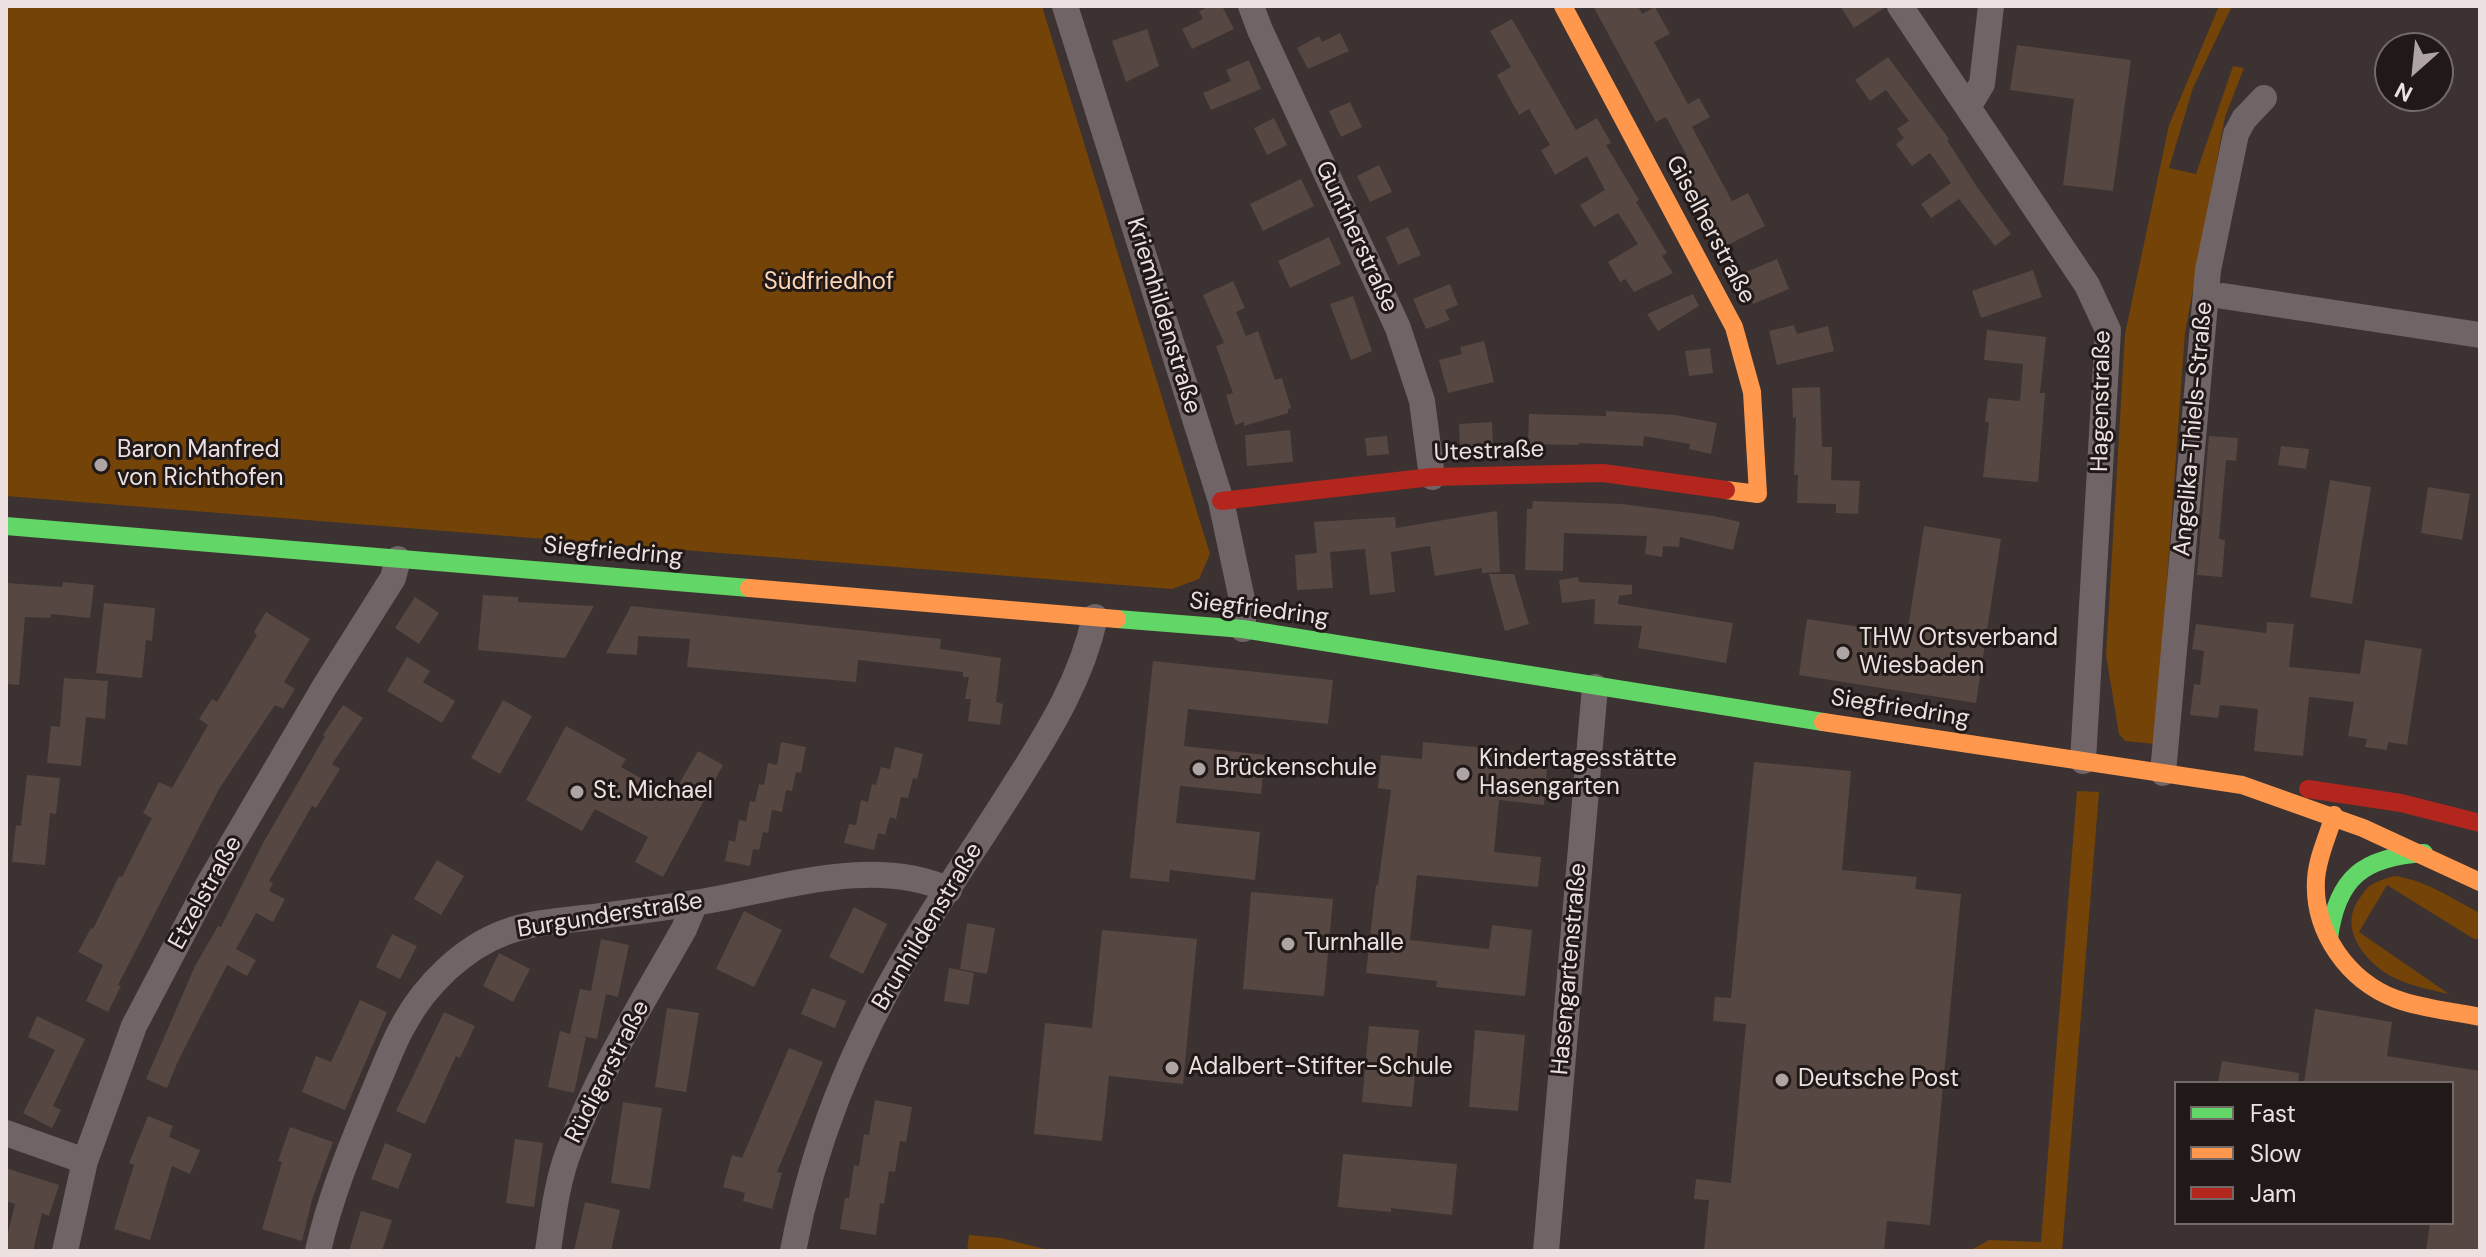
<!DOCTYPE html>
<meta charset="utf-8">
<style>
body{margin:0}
#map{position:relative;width:2486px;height:1257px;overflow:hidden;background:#3b3231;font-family:"DM Sans",sans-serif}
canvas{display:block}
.frame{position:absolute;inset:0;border:8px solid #ece1e0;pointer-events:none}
.legend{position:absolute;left:2174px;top:1081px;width:280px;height:144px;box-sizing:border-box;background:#201918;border:2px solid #726968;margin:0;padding:10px 14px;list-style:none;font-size:24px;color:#ece1e0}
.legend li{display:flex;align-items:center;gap:16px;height:40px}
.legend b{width:40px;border:2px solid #726968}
.north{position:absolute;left:2374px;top:32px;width:80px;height:80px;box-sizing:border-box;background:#201918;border:2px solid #726968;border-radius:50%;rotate:207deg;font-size:22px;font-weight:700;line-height:32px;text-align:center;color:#ece1e0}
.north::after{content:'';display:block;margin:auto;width:28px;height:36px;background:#aea4a3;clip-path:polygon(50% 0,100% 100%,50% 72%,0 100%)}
</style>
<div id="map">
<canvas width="2486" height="1257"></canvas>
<div class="frame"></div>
<ul class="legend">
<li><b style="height:10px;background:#63d668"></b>Fast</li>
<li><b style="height:10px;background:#ff974d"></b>Slow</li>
<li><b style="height:10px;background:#b3261e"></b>Jam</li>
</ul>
<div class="north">N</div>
</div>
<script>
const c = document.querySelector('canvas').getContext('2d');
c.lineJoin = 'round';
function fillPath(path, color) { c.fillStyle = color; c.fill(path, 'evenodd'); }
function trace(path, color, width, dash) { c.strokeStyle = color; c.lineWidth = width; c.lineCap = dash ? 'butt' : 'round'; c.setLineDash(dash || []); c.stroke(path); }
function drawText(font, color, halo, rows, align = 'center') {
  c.font = font + ' "DM Sans",sans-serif'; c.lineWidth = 6; c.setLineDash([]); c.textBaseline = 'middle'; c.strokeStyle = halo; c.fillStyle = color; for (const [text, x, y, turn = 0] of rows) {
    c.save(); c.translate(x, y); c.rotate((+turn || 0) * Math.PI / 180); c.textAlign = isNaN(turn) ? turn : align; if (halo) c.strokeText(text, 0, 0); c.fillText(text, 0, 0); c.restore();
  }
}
fillPath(new Path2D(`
 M6,6H1042L1210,554L1199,579L1172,589L6,496Z
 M2219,6H2232L2193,88L2169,168L2196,174L2233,66L2244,68L2225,117L2185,333L2155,744L2125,741L2119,734L2106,655L2125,334L2169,125Z
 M2077,791L2099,792L2062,1251H1969L1989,1240L2041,1242Z
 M2394,876C2424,879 2454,900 2480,913V939H2474L2387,885L2359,932L2449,994C2427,989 2404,985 2384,972C2360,955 2340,926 2359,899C2363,894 2366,888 2371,885C2378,881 2387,878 2394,876Z
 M969,1235L1001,1238L1052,1251H967Z`), '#744307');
fillPath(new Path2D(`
 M1210,6H1222L1234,29L1192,49L1182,29L1203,19L1199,11Z
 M1593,6H1638L1642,14L1655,7L1670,34L1654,42L1688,104L1699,98L1710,117L1692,127L1732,201L1748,193L1765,226L1722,248L1677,162L1687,156L1666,117L1656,122Z
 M1840,6H1884V8L1854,28Z
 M1512,19L1576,130L1597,118L1611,143L1606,145L1639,200L1636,202L1667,253L1662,256L1673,273L1634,292L1625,279L1620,282L1608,262L1638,244L1618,213L1594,227L1580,205L1605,190L1587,156L1555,175L1541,150L1550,145L1529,109L1519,115L1497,75L1511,67L1490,31Z
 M1147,29L1159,66L1126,82L1112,41Z
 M1340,33L1349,51L1308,69L1297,48L1319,36L1322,42Z
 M2017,45L2131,60L2113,191L2063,185L2074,99L2010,90Z
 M1888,57L1949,139L1947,140L1977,187L2011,234L1995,246L1959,199L1931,218L1921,204L1951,183L1930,153L1912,166L1896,144L1904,138L1897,129L1909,121L1886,90L1870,101L1855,80Z
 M1249,60L1261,89L1211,110L1203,93L1231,81L1226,70Z
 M1350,102L1362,127L1341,137L1329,111Z
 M1274,118L1287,145L1267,155L1254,128Z
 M1379,165L1392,192L1370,202L1357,176Z
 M1301,179L1314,206L1263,231L1250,204Z
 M1408,227L1421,255L1398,265L1386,237Z
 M1329,237L1341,264L1290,288L1278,261Z
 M1777,259L1789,289L1753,304L1741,274Z
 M2033,270L2042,297L1981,318L1972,291Z
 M1233,281L1245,308L1236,312L1246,336L1258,331L1275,380L1282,378L1291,408L1288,409V413L1244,426V422L1235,425L1226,395L1233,393L1216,346L1224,343L1203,295Z
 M1450,284L1458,305L1445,310L1450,320L1426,329L1413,299Z
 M1693,294L1699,306L1658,331L1647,314Z
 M1353,296L1372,351L1351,360L1330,304Z
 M1794,325L1797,334L1828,326L1834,351L1777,365L1769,331Z
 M1987,330L2046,337L2040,393H2045L2038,482L1983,477L1989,422H1985L1988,398L2020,401L2023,364L1984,360Z
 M1484,341L1494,382L1448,393L1439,360L1462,354L1460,347Z
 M1710,348L1713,373L1689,376L1685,351Z
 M1820,387L1822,447H1832L1831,480L1860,481L1858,514L1836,513V504L1797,503L1798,475H1794L1796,417L1793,418L1792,388Z
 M1606,411L1675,415L1717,423L1711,454L1689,449L1690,444L1644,436L1643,446L1579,443V445L1528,444L1529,414L1606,416Z
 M1492,422L1493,446L1460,447L1459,424Z
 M1290,430L1293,462L1247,466L1245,435Z
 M1387,436L1389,454L1367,456L1365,438Z
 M2209,436L2238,438L2236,461L2226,460L2219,539L2225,540L2222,577L2197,575Z
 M2281,446L2309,449L2306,469L2278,465Z
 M2330,480L2371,487L2352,604L2310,597Z
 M2428,487L2470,494L2462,540L2421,533Z
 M1533,501L1622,504L1714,516L1740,522L1733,550L1680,537L1679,547L1663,546L1662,557L1645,554L1647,536L1564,533L1563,571L1525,570L1527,509H1532Z
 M1497,511L1500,572L1482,573V568L1435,576L1430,546L1391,552L1395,592L1370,595L1365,549L1330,552L1333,588L1297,590L1295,555L1317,553L1314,522L1395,517L1396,528Z
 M1924,526L2001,539L1976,703L1799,675L1807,619L1907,634Z
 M1489,574H1514L1529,624L1505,631Z
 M1578,577L1579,582L1632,585V594L1619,596L1618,604L1733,623L1726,663L1638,648L1642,626L1594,624L1595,599L1562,603L1559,580Z
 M63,582L94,585L90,618L51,614L50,618L25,617L19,685L6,684V583L62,587Z
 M483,595L518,597V602L594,606L565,658L478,650Z
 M415,597L439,613L419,644L395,628Z
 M104,603L155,608L152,641L146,640L142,678L96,673Z
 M631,606L941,639L940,649L1001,658L996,702L1003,704L1000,725L968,721L971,699H965L969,677H963V672L858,660L856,682L687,667L690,639L638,636L637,655L606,653Z
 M266,612L310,639L284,682L295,689L283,709L275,705L219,789L118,985L121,986L108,1012L86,1001L103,965L78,952L91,928L93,929L119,876L122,877L152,818L143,813L159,782L172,788L208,725L199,719L212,699L217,702L257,635L254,632Z
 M2267,622L2294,624L2289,667L2360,674L2365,640L2422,649L2407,745L2388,742L2387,750L2365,747L2367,739L2348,736L2354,702L2309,697L2303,756L2254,751L2258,709L2220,705L2218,718L2190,715L2194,684L2200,685L2204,651L2192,649L2196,624L2266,633Z
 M407,657L430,671L423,682L455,701L442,723L387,691Z
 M1153,661L1333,680L1328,724L1188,709L1184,746L1265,755L1261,794L1180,786L1176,823L1260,832L1255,880L1170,870L1169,882L1130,878Z
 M64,678L108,681L105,719L86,717L81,766L47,763L51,726L60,727Z
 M503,700L532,716L500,774L471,758Z
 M343,705L363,718L332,764L340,769L316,808L312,806L269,881L273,883L269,891L285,899L273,922L256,913L236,949L256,960L247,976L227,965L178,1061L167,1088L146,1079L195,966L218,926L221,927L263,843L325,736L323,735Z
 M566,726L626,759L621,767L672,796L698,751L723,765L663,877L635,862L648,837L595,809L582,831L526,800Z
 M781,742L806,747L801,773L796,772L792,791L786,790L782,812L772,810L768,833L763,832L759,850L753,849L750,866L725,861L729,840L735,842L739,820L746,821L750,801L755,802L759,784L764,785L768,763L777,765Z
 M1423,742L1548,754L1544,805L1499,800L1494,852L1541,857L1538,887L1417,875L1410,940L1489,949L1492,925L1532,930L1525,996L1436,987L1437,981L1366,973L1376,885H1378L1391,790L1378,788L1381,755L1422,759Z
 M895,747L923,754L917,779L913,778L908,798L901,797L896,819L890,817L885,835L878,833L874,850L844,843L849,824L856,825L861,800L868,802L872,784L876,785L881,767L890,769Z
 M1754,762L1851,771L1842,870L1917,877L1915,889L1961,894L1930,1225L1887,1221L1884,1251H1704L1709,1200L1694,1199L1696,1179L1731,1183L1746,1024L1713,1021L1715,997L1731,998Z
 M27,775L60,778L56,814L50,813L45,865L12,862L16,825L21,826Z
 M437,860L464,876L441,915L414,899Z
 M1251,892L1333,899L1324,996L1243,989Z
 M854,907L887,924L863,974L829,957Z
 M744,911L782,930L754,987L716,969Z
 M967,923L995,928L987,974L960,969Z
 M1102,930L1197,939L1183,1084L1109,1076L1102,1141L1034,1134L1045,1023L1092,1028Z
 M392,934L417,946L400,979L376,967Z
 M601,939L629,945L618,997L606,994L597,1039L574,1034L586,1037L574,1093L548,1087L560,1031L570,1034L580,989L591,991Z
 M499,953L530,969L513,1002L483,986Z
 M949,968L974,973L969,1005L944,1001Z
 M812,988L846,1001L835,1028L801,1014Z
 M360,1000L387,1012L345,1110L302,1092L316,1056L331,1062Z
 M667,1008L699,1013L686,1092L655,1087Z
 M2315,1009L2392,1022L2387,1056L2480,1071V1251H2426L2430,1223H2452V1083H2304Z
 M444,1012L475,1026L460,1058L456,1056L425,1124L396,1111Z
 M37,1016L85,1039L53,1106L61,1110L52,1128L23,1113L55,1050L28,1037Z
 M1369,1026L1419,1030L1412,1107L1362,1102Z
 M1475,1030L1525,1035L1518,1111L1469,1107Z
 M789,1048L823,1062L777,1172L782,1173L772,1209L743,1201L745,1193L723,1187L732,1155L742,1158Z
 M2222,1061L2299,1073L2298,1083H2218Z
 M875,1100L912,1107L906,1142L900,1141L895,1172L889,1171L884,1204L880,1203L876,1235L840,1229L845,1198H849L854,1165L859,1166L864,1134L869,1135Z
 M623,1102L662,1108L650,1189L611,1183Z
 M148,1116L173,1126L169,1137L200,1150L190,1174L172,1166L150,1240L114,1229L134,1165L129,1163Z
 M290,1127L333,1142L312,1200L302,1241L262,1229L282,1162L278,1161Z
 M515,1139L543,1143L534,1207L506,1203Z
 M385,1143L412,1154L398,1189L371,1179Z
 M1343,1154L1457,1164L1452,1215L1391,1208V1212L1338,1207Z
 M6,1168L59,1185L49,1216L42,1213L33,1251H6V1240L15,1204L6,1201Z
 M585,1202L620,1210L611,1251H574Z
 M361,1211L392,1220L382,1251H349Z`), '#564742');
trace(new Path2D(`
 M1065,6L1221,501L1243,604V629
 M1251,6L1260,30L1398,328L1422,401L1432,477
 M1900,6L2087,285L2108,330L2083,761
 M1968,107L1982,84L1991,6
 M2223,296L2480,335
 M2163,773L2208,270L2236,134L2244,119L2264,98
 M6,1133L85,1161
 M65,1251L85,1161L134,1026L208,885L325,686L393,578L398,559
 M318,1251C331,1192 356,1135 379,1079C387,1061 394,1041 404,1024C425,985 464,947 506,932C530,923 558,921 584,918C630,912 677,907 722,898C795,884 879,858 949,890
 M548,1251C553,1217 557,1180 570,1148C599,1071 644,1000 684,929L695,903
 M793,1251C813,1144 855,1041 911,948C945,891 983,836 1018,780C1051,728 1082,677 1095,617
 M1546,1251L1595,687`), '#716466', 26);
trace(new Path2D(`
 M6,526L749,588
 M1117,619L1243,629L1823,722
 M2329,938C2337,877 2364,857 2424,853`), '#63d668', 18);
trace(new Path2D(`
 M1563,6L1734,327L1752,392L1758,494L1726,490
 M749,588L1117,619
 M1823,722L2242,785L2363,828L2480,882
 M2334,815C2328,836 2317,858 2316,880C2313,932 2348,981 2396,999C2423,1009 2452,1011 2480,1017`), '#ff974d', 18);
trace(new Path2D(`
 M1221,501L1432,477L1603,473L1726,490
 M2308,789L2401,803L2480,823`), '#b3261e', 18);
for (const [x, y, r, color] of [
 [101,465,8,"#aea4a3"],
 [1843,653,8,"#aea4a3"],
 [1199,769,8,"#aea4a3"],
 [1463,774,8,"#aea4a3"],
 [577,792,8,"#aea4a3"],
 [1288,944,8,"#aea4a3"],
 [1172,1068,8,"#aea4a3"],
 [1782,1080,8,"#aea4a3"]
]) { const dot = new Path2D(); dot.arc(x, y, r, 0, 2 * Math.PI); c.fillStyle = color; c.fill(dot); trace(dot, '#201918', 3); }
drawText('24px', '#ece1e0', '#201918', [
 ["Giselherstraße",1710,230,62],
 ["Guntherstraße",1356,237,65],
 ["Kriemhildenstraße",1163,316,73],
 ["Hagenstraße",2102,401,-89],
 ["Angelika-Thiels-Straße",2194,429,-85],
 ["Utestraße",1489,452,-2],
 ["Siegfriedring",613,552,5],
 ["Siegfriedring",1259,610,7],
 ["Siegfriedring",1900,709,9],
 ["Etzelstraße",206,893,-61],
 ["Burgunderstraße",610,916,-9],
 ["Brunhildenstraße",928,927,-59],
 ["Hasengartenstraße",1570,969,-85],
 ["Rüdigerstraße",608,1072,-63]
]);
drawText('24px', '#fcd6b6', '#201918', [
 ["Südfriedhof",829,283]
]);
drawText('24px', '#ece1e0', '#201918', [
 ["Baron Manfred",117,451],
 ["von Richthofen",117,479],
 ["THW Ortsverband",1859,639],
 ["Wiesbaden",1859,667],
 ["Kindertagesstätte",1479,760],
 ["Hasengarten",1479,788],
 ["Brückenschule",1215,769],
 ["St. Michael",593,792],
 ["Turnhalle",1304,944],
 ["Adalbert-Stifter-Schule",1188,1068],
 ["Deutsche Post",1798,1080]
], 'left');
</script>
